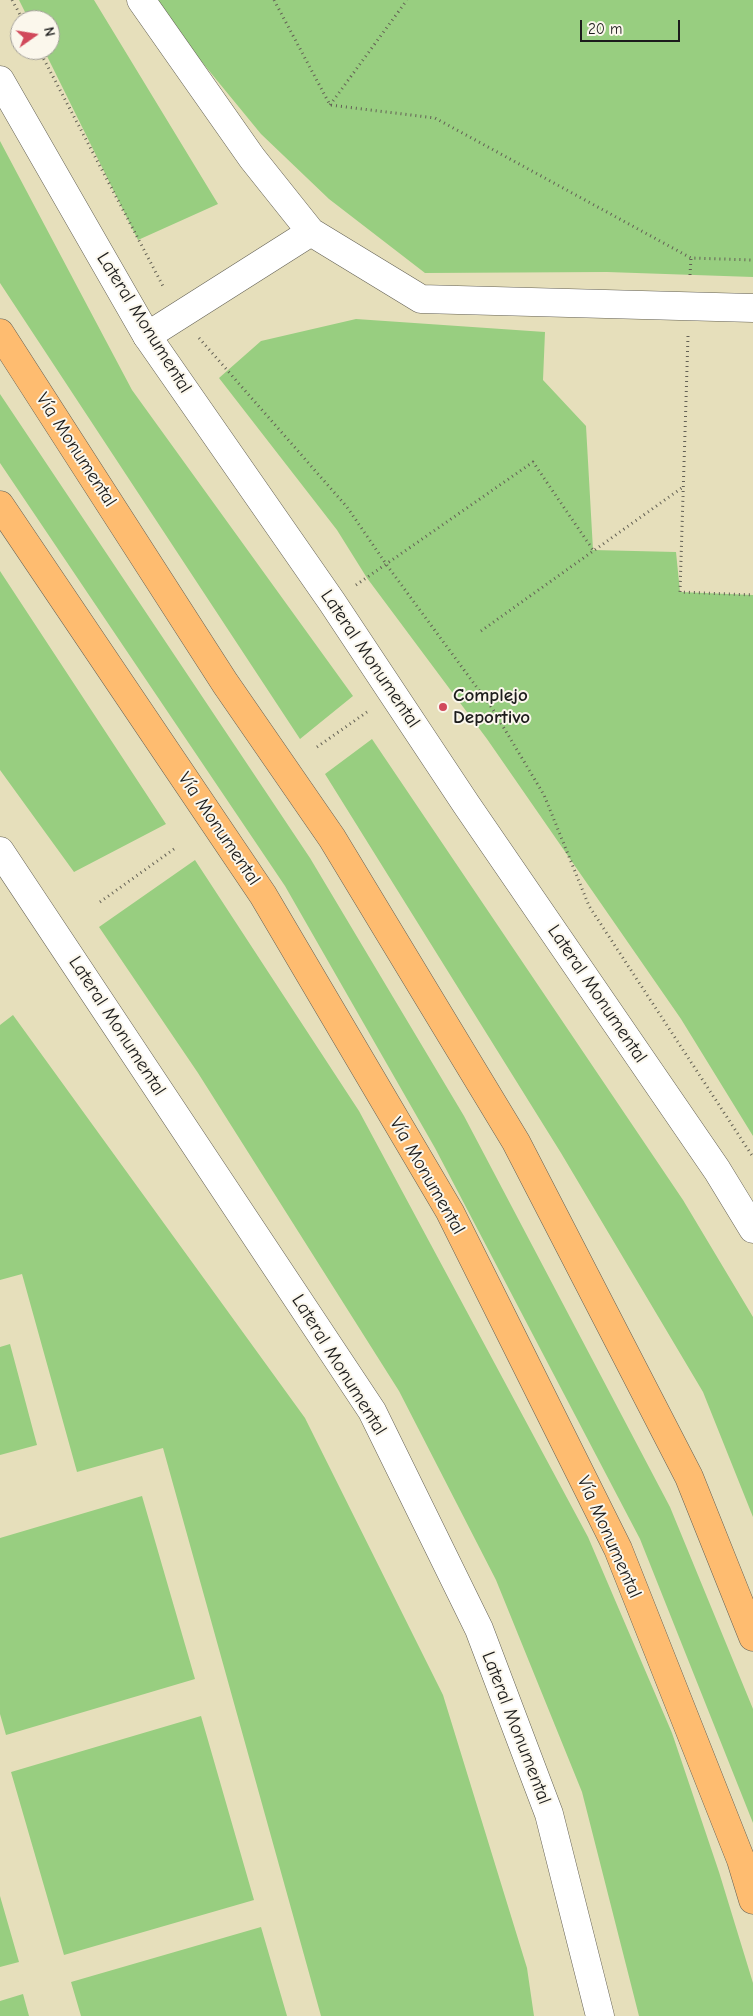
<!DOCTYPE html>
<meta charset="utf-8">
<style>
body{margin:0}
#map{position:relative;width:753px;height:2016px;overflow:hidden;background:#e6dfbb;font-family:"Comic Neue",sans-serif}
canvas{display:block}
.north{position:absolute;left:10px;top:10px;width:50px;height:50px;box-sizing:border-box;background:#fbf7ec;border:1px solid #a29f99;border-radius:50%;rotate:77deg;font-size:14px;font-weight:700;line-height:20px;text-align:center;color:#1c1c1c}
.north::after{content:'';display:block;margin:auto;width:18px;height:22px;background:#d1495b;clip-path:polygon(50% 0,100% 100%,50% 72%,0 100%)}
.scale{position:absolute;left:580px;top:20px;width:100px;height:22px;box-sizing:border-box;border:2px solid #1c1c1c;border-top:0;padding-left:6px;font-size:15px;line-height:18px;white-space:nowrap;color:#1c1c1c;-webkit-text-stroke:4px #fbf7ec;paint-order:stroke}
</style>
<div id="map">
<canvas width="753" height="2016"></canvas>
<div class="north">N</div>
<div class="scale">20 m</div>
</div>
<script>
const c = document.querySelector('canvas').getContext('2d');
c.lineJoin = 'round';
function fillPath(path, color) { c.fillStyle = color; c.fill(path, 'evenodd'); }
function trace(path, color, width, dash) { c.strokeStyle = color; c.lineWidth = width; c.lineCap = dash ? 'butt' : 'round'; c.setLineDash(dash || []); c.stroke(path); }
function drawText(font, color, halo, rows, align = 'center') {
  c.font = font + ' "Comic Neue",sans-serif'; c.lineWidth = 4; c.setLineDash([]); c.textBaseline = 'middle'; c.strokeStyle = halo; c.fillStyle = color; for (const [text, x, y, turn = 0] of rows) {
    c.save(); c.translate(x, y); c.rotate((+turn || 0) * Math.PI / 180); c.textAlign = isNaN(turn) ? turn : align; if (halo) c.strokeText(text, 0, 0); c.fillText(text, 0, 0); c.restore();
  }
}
fillPath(new Path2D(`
 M19,0H94L218,204L138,240L44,50H50V20H29Z
 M151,0H753V277L607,272L425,273L329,199L261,134Z
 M0,141L132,390L353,696L300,739L0,283Z
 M356,319L545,332L543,380L586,426L593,550L676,552L680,592L753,595V1136L681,1019L487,739L367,578L337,530L219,378L261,341Z
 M0,394L310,858L464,1116L670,1507L753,1709V1823L640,1539L435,1148L285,886L0,463Z
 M0,571L166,824L74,872L0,770Z
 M372,739L683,1200L753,1317V1517L703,1392L561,1153L325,774Z
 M195,860L359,1111L588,1537L672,1733L719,1872L753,1983V2016H639L582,1792L496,1580L399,1391L198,1073L99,927Z
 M13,1015L305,1418L443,1695L527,1968L534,2016H321L163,1448L77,1472L22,1274L0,1280V1025Z
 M10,1344L37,1445L0,1455V1347Z
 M142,1496L195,1679L6,1735L0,1714V1538Z
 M201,1716L254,1900L64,1955L11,1772Z
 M0,1896L19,1962L0,1967Z
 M261,1927L287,2016H81L71,1982Z
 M23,1994L29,2016H0V2001Z`), '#98ce80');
const minor = new Path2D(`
 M141,0L252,158L311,232L421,299L753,308
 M147,336L311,232`);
const tertiary = new Path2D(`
 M0,80L147,336L332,602L466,804L717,1170L753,1229
 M0,851L372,1411L479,1629L549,1814L600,2016`);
const motorway = new Path2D(`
 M0,333L225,683L332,838L516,1142L689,1477L753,1637
 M0,505L263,895L450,1212L618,1549L741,1860L753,1900`);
trace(minor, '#636054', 29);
trace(tertiary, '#636054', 29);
trace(motorway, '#636054', 29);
trace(new Path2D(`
 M12,0L23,20
 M274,0L330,105L435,118L691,258L753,260
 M39,50L164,288
 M330,105L407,0
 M690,275L691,258
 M688,336L680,592L753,595
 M199,338L347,507L386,564L492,708L544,795L589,906L753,1157
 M356,585L533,462L593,550
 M481,631L683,487
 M317,747L367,712
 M100,902L174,849`), '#636054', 3, [1, 4]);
trace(minor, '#fff', 28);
trace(tertiary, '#fff', 28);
trace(motorway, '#febc70', 28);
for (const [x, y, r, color] of [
 [443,707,5,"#d1495b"]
]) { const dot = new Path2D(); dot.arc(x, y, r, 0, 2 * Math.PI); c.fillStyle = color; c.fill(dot); trace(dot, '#fbf7ec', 2); }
drawText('19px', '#1c1c1c', '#fbf7ec', [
 ["Lateral Monumental",144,323,58],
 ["Vía Monumental",76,450,57],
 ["Lateral Monumental",370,659,56],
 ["Vía Monumental",219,829,56],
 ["Lateral Monumental",597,994,56],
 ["Lateral Monumental",117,1026,57],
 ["Vía Monumental",427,1176,60],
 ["Lateral Monumental",339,1365,58],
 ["Vía Monumental",609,1537,66],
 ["Lateral Monumental",516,1728,69]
]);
drawText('bold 19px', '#1c1c1c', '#fbf7ec', [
 ["Complejo",453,696],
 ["Deportivo",453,718]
], 'left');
</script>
